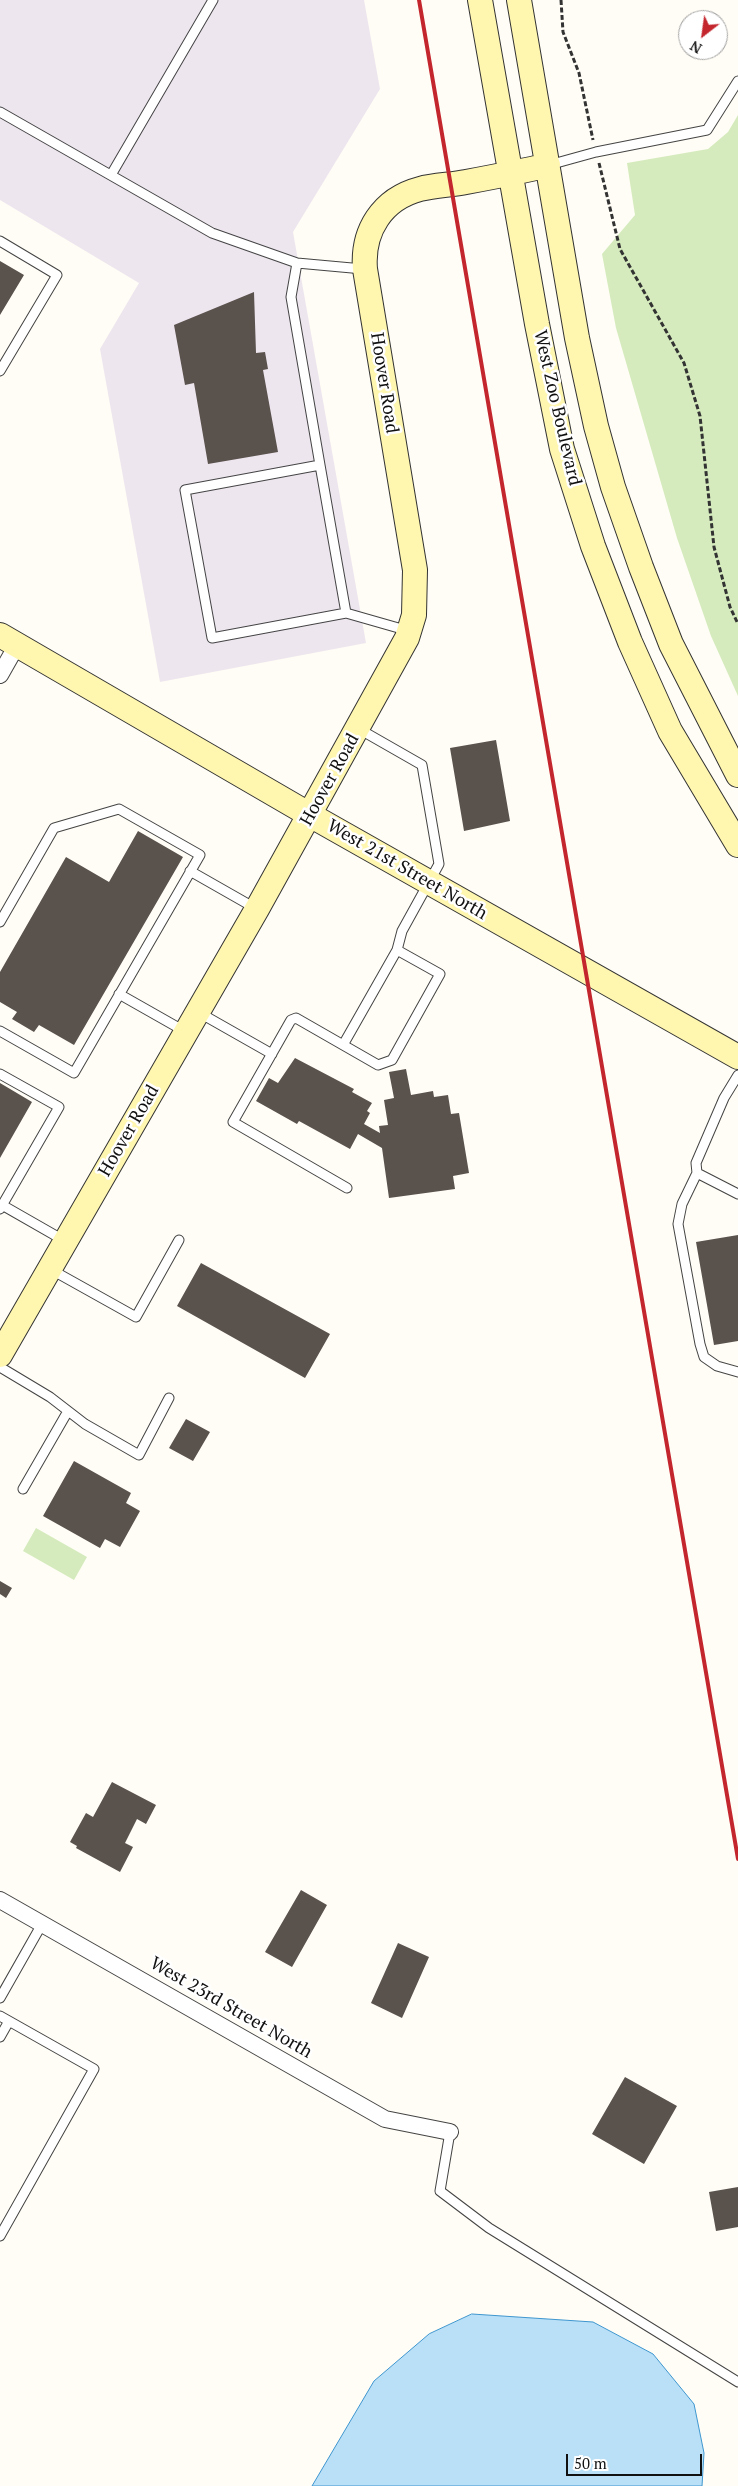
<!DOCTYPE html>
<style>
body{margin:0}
#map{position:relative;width:738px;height:2486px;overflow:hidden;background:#fffdf5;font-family:"PT Serif",serif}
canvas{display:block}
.north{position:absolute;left:678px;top:10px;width:50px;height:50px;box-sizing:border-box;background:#fff;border:1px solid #a0a0a0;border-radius:50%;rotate:210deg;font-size:14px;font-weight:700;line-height:20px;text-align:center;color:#111}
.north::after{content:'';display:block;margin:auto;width:18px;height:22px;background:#c4262e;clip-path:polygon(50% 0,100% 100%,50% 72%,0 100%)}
.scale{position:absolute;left:566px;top:2454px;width:136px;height:22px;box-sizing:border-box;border:2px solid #111;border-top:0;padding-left:6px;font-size:15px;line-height:18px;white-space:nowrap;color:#111;-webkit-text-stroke:4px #fff;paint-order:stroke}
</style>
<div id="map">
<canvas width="738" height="2486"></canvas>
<div class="north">N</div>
<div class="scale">50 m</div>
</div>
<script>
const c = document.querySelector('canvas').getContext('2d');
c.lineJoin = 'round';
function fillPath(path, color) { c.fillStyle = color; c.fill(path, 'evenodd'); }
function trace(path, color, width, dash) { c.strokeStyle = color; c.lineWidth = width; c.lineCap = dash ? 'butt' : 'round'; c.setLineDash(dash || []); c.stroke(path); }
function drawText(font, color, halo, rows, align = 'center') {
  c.font = font + ' "PT Serif",serif'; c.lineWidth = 5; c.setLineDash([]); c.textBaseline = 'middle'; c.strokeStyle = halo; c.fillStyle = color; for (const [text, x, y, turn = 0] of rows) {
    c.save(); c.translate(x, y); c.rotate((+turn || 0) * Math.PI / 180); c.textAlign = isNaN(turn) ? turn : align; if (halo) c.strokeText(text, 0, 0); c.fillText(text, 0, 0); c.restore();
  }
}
fillPath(new Path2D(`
 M0,0H364L380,89L293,232L366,643L160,682L100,349L139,283L0,200Z`), '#eee6ef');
fillPath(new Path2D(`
 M738,115V696L711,636L677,538L616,328L602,254L635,215L627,163L708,149L728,132Z
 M36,1528L87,1557L74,1580L23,1551Z`), '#d5ebbd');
const water = new Path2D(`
 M472,2314L593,2322L653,2354L694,2404L704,2453L702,2486H312L374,2381L429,2334Z`);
fillPath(water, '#b9e0f7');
trace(water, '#3f96cf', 1);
fillPath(new Path2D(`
 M0,261L24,275L0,315Z
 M254,292L256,353L265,352L268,369L263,370L278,452L208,464L194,383L185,385L174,325Z
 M496,740L510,821L464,831L450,748Z
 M138,831L183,857L74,1045L39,1025L34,1032L12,1019L17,1012L0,1002V972L66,857L109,882Z
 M295,1058L354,1089L352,1092L372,1103L367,1111L370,1113L364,1124L380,1133L379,1126L388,1125L384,1100L394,1098L389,1072L406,1069L411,1095L433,1091L434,1097L448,1095L451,1114L459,1113L469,1173L453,1176L455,1189L389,1198L382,1148L358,1134L350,1149L299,1121L297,1124L256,1101L269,1078L278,1083Z
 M0,1083L32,1102L0,1158Z
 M738,1235V1341L714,1345L696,1242Z
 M201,1263L330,1334L305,1378L177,1306Z
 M186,1419L210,1432L193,1461L169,1448Z
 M74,1461L131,1493L126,1503L140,1511L120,1547L105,1539L100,1548L43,1516Z
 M0,1581L12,1588L6,1598L0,1594Z
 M112,1782L156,1805L146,1824L137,1819L125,1843L133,1847L120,1872L76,1848L77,1846L70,1842L86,1813L93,1817Z
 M301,1890L327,1905L292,1967L265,1952Z
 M398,1943L429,1957L402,2018L371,2003Z
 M625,2077L677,2106L644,2164L592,2134Z
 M738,2187V2227L716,2231L709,2192Z`), '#5a524d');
const lane = new Path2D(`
 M0,112L212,233L297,263
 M549,165L596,152L707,130L738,81
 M111,175L213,0
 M0,241L57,275L0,371
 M320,465L291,297L297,263L363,269
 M346,613L320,465L185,490L212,638L346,613L409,631
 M190,871L255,908
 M0,922L54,828L119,809L200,855L74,1073L0,1031
 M119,994L186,1032
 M198,1012L272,1054
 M343,1045L397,950L402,931L439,864L422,765L359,729
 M0,1074L59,1107L0,1209
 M738,1075L724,1098L696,1163L697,1173L738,1194
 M697,1173L682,1204L678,1224L700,1344L704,1357L717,1366L738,1372
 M347,1188L233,1122L291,1020L296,1018L378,1065L392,1060L440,974L397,950
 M2,1205L65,1241
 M50,1269L136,1317L179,1240
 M0,1367L50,1397L85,1424L139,1455L169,1398
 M23,1489L68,1411
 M0,1998L42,1924
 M0,2016L94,2069L0,2236
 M0,2037L9,2021
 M450,2132L440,2191L489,2228L738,2382`);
const street = new Path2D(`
 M0,675L17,645
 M0,1900L385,2119L450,2132`);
const secondary = new Path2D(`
 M480,0L537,324L562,449L593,546L630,642L670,731L738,845
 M519,0L577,338L596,426L613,487L641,567L671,644L738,775
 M0,635L310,815L738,1057
 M0,1355L257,909L407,638L414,615L415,570L365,269C362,231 382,199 420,189C434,185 451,185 466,182C493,177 520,172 548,165`);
trace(lane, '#444', 11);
trace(street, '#444', 18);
trace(secondary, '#333', 26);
trace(new Path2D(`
 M561,0L563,32L579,73L593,140
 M599,163L620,249L684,363L700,416L714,547L730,607L738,624`), '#333', 3, [5, 2.5]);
trace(lane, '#fff', 9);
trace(street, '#fff', 16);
trace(secondary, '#fff6b0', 24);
trace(new Path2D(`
 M419,0L738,1859`), '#c4262e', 4);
drawText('18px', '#111', '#fff', [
 ["Hoover Road",384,383,81],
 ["West Zoo Boulevard",557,408,77],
 ["Hoover Road",330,780,-61],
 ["West 21st Street North",407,870,30],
 ["Hoover Road",129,1131,-60],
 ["West 23rd Street North",231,2008,30]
]);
</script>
